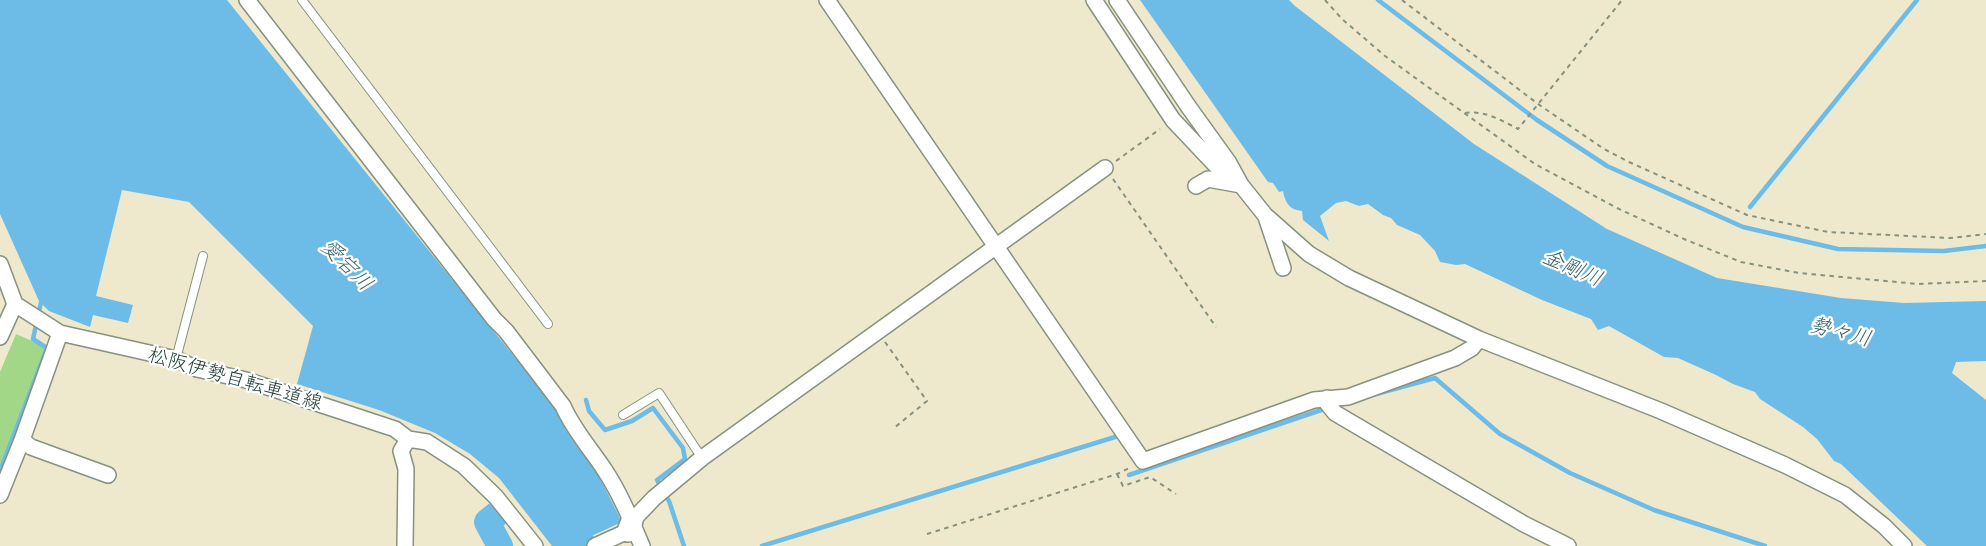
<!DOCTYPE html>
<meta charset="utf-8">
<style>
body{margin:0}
canvas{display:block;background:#eee8cc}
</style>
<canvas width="1986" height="546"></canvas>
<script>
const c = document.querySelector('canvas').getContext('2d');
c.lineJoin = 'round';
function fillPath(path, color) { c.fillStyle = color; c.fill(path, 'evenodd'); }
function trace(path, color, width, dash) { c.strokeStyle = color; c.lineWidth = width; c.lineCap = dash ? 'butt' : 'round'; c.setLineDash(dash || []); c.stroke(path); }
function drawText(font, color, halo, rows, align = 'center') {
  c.font = font + ' "Balsamiq Sans","Klee One",sans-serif'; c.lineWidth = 4.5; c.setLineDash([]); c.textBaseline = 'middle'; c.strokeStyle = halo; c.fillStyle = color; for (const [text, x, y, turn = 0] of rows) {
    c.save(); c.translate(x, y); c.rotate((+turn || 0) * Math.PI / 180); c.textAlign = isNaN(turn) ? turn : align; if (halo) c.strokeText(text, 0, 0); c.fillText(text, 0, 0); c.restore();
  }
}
fillPath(new Path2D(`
 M16,334L46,347L0,468V372Z`), '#a2d788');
fillPath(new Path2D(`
 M0,0H227L554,406L599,476L622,522L570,546H552L499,478L470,454L435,433L379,410L297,384L313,326L189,202L122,190L96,296L133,305L128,323L93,315L90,327L49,311L39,301L0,214Z
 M1140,0H1289L1295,6L1474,144L1607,229L1717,278L1841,298L1904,303L1986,301V361L1956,362L1952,373L1986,400V546H1927L1841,464L1834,461L1817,439L1803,427L1760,399L1755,392L1733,384L1716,375L1678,358L1664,357L1609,326L1598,330L1591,319L1542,300L1465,264L1456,265L1440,262L1435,251L1420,235L1397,225L1391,218L1383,215L1368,204L1359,206L1346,201L1336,203L1320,216L1329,241L1303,220L1302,211C1290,210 1285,203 1283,191L1279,192L1273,183L1268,182Z`), '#6dbce8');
trace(new Path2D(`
 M1378,0L1537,120L1607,166L1743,227L1838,249L1944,251L1986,246
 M1750,207L1917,0
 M1376,394L1435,378L1500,434L1570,473L1654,510L1765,546
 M586,400L589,411L605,430L632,421L653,408L683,448L685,459L657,480L669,501L684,546
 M0,471L47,348L33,339L42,298
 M1129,475L1327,408
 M762,546L1115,437`), '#6dbce8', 4.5);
trace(new Path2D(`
 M562,511L584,546
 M497,514L487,522L500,546`), '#6dbce8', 26);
const service = new Path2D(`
 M302,0L548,324
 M176,359L203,256
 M623,415L659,393L702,458`);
const minor = new Path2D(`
 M247,0L494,319L506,331L563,406C573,429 590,448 604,469C620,493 631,520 642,546
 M827,0L1143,461L1314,400L1348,397L1455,358L1472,348L1479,339
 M1094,0L1173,120L1225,175L1241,185L1208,179L1196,186
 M1117,0L1188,106L1229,163L1241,185L1265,215L1309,254L1349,278L1479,339L1661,411L1785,465L1845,495L1884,526L1904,546
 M1266,217L1283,268
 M0,264L15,304L0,337
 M15,304L60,333
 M1327,398V403L1335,413L1524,524L1568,546
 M22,440L31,447L108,475
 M0,495L22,440L60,333L176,359L197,369L246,380L395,429L408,439L427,442L464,466L496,497L535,546
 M632,521L654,498L702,458L1105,168
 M405,546L406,469L401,451L408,439
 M595,546L628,531`);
const secondary = new Path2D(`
 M628,531L632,521`);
trace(service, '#869280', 10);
trace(minor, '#869280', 18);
trace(secondary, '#869280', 24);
trace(new Path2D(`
 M1325,0L1342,19L1385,56L1535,164L1619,209L1684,239L1741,262L1799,273L1918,284L1986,281
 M1402,0L1538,104L1604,149L1629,162L1747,215L1828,232L1950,238L1986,234
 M1465,113C1484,110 1501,120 1518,129L1622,0
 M1116,161L1160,129
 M1113,179L1216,327
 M885,342L927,401L894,428
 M1117,474L1123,486L1150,477L1176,494
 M927,534L1117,474L1129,468`), '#869280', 2, [4.5, 4.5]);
trace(service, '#fff', 8);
trace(minor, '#fff', 15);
trace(secondary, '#fff', 21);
drawText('20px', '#1f3d34', '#fff', [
 ["松阪伊勢自転車道線",235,380,16]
]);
drawText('italic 21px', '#36636a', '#fff', [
 ["愛宕川",346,266,45],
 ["金剛川",1572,269,24],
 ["勢々川",1840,333,14]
]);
</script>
